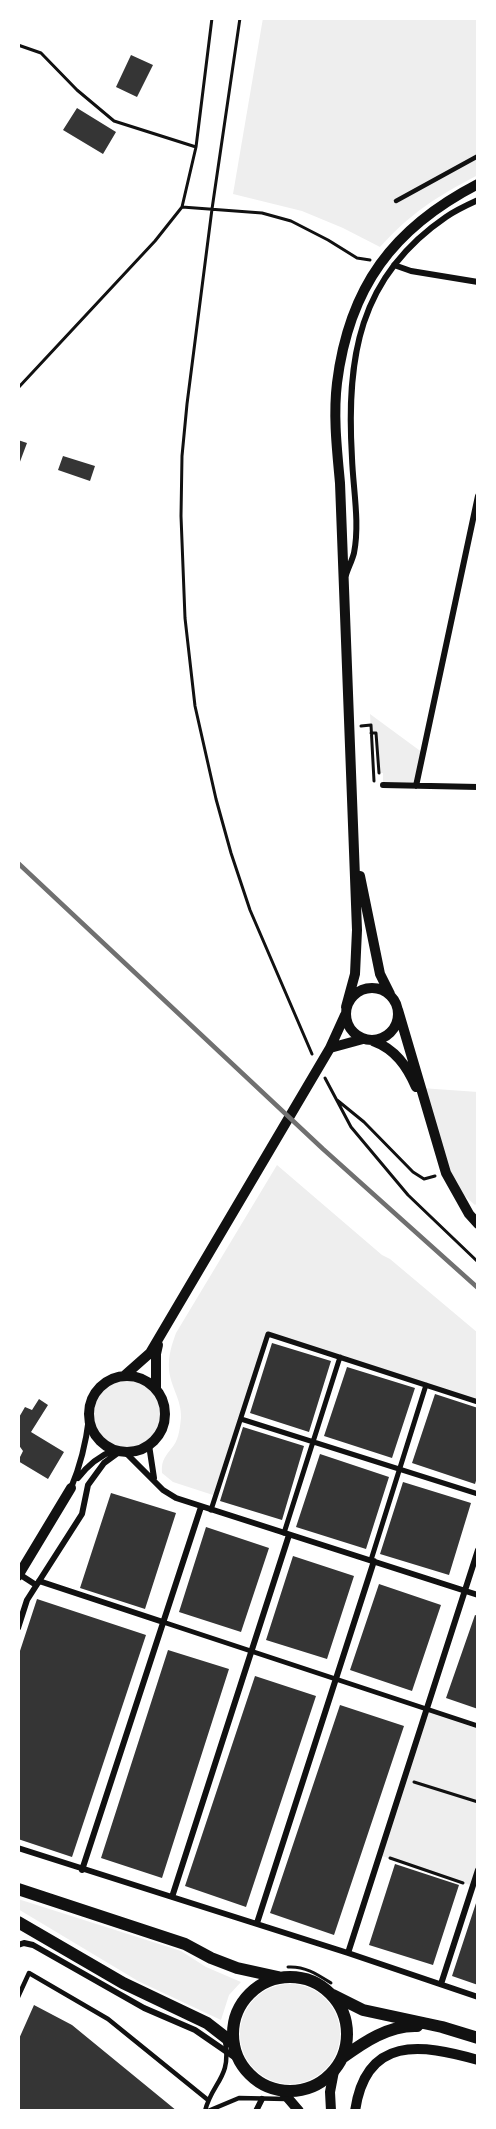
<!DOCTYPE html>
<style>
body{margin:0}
#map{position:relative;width:496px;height:2129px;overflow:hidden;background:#fff;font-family:Quicksand,sans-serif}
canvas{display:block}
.frame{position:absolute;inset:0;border:20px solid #fff;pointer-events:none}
</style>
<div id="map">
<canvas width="496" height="2129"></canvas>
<div class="frame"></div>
</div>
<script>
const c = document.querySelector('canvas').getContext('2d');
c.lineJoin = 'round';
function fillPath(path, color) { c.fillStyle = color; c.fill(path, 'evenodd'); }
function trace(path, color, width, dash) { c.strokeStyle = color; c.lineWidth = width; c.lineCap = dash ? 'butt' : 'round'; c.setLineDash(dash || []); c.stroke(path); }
fillPath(new Path2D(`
 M263,18H478V175C436,197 412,212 380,247L343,228L302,211L233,194Z
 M370,714L423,753L416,786L383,785V773H379L376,733H371Z
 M421,1088L478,1092V1202L475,1205L449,1182Z
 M277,1165L382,1255L390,1259L478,1333V1402L268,1334L213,1495L173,1482L162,1473C161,1459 166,1456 174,1445C179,1438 180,1427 181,1418C182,1400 170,1386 169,1369C168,1356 172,1344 176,1333Z
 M93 1414a34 34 0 1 1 68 0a34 34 0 1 1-68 0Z
 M427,1709L478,1726V1870L473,1886L379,1855Z
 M18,1899L181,1951L206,1967L241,1982L229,1995L221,2020L138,1981L18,1909Z
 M240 2034a50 50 0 1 1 100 0a50 50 0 1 1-100 0Z`), '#eee');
fillPath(new Path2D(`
 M131,55L153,65L137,97L116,87Z
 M77,108L116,132L103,154L63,130Z
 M18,440L27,443L18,467Z
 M63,456L95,466L90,481L58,470Z
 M272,1343L331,1361L309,1432L250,1413Z
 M347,1367L415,1388L392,1458L324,1436Z
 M435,1394L478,1408V1474L475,1484L412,1463Z
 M39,1399L48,1405L31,1432L64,1452L48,1479L18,1461L23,1451L18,1444V1419L25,1407L32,1410Z
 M243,1427L304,1446L282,1520L220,1501Z
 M320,1454L389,1477L366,1549L296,1527Z
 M403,1482L471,1503L449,1575L380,1554Z
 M111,1493L176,1513L145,1609L80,1588Z
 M206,1527L269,1548L241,1632L179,1612Z
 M293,1556L354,1576L327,1659L266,1640Z
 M379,1584L441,1605L412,1691L350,1670Z
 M37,1599L146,1635L72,1857L18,1839V1657Z
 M475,1615L478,1616V1709L446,1698Z
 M168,1650L229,1669L162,1878L101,1858Z
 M255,1676L316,1696L246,1907L185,1886Z
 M340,1705L404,1726L334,1935L270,1913Z
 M395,1864L459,1885L433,1965L369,1945Z
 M478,1897V1985L452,1976Z
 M34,2005L72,2025L177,2111H18V2041Z`), '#353535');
trace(new Path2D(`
 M240,18L212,209L187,404L182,456L181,516L185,618L195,706L216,799L231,853L250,910L312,1054
 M18,45L41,53L77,90L114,121L196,147
 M182,207L262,213L291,221L328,240L357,258L370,260
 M18,388L155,241L182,207L196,147L212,18
 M361,726L371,725L374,781
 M371,733H376L379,773
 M325,1078L351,1127L408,1195L478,1262
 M337,1100L364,1122L413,1172L424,1179L435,1176
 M414,1782L478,1802
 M390,1858L463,1883
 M288,1967C305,1966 317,1974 331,1983`), '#111', 3);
trace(new Path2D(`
 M396,201L478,156
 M18,1997L29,1973L108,2019L208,2100
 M205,2111C212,2082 232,2078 225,2041
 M208,2111L239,2098L286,2099`), '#111', 4.5);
trace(new Path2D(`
 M241,1419L478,1494
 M211,1510L268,1334L478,1402
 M284,1533L340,1357
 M371,1560L426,1385
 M163,1622L478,1726`), '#111', 5);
trace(new Path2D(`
 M394,265L411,271L478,282
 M346,575C348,568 352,561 354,553C360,523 353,488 352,458C346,359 358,277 446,217C456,210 467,205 478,200
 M383,785L478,787
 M416,786L478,496
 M149,1445L154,1478
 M125,1452L163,1490L176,1498L478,1595
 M78,1478C88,1465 99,1456 114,1450
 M71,1488C81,1464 86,1443 89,1418
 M19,1574L36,1585
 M39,1581L163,1622
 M18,1628L27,1600L82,1514L88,1485L104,1463L119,1452
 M18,1848L348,1953L478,1997
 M82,1870L201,1507
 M172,1897L289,1535
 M257,1923L374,1561
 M18,1945L24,1943L33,1945L144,2008L195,2030L240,2061
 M348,1953L478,1550
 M441,1984L478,1870
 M256,2111L262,2099`), '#111', 6);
trace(new Path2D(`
 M360,876L380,974L390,994
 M346 1014a26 26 0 1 1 52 0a26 26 0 1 1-52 0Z
 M346,1007L355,974L357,930L340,483C337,450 333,416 337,383C349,287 393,228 478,184
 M398,1010L446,1173L469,1214L478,1224
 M373,1041C395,1049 407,1066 416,1087
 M330,1048L363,1039
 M89 1414a38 38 0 1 1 76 0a38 38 0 1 1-76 0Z
 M124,1376L150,1353L330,1048L345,1015
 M156,1389V1354L158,1345
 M18,1576L71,1488
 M281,2090L299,2111
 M331,2111L330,2092L334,2071
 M355,2111C366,2035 421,2044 478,2060`), '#111', 10);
trace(new Path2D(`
 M18,1889L185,1944L211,1958L237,1968L278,1977
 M18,1922L123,1983L207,2023L234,2044
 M233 2034a57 57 0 1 1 114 0a57 57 0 1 1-114 0Z
 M333,1995L363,2010L442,2027L478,2038
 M342,2058C364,2042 389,2025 417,2026`), '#111', 12);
trace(new Path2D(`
 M18,863L323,1149L478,1288`), '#707070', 4.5);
</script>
